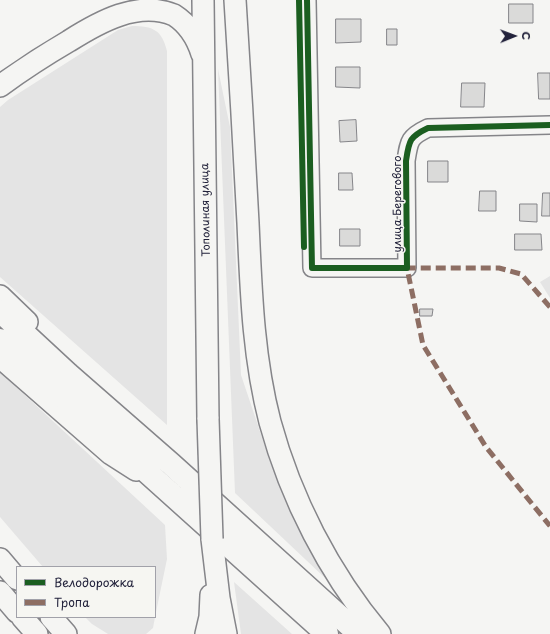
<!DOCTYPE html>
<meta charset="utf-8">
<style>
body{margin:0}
#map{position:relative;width:550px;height:634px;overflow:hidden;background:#f5f5f3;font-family:"Playpen Sans",sans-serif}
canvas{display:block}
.legend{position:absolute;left:16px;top:566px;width:140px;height:52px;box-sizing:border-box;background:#f6f6f2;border:1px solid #a1a1a9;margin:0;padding:5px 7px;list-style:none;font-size:12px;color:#22223b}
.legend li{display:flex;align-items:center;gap:8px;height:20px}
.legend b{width:20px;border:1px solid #a1a1a9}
.north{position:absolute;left:494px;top:16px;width:40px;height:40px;-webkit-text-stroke:3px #f6f6f2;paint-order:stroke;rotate:89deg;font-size:11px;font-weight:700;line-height:16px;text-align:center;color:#22223b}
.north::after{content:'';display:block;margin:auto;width:14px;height:18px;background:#22223b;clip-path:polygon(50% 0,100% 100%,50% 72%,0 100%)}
</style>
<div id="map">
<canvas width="550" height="634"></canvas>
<ul class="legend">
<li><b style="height:5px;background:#1b5e20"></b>Велодорожка</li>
<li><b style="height:5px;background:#8d6e63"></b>Тропа</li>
</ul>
<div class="north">С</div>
</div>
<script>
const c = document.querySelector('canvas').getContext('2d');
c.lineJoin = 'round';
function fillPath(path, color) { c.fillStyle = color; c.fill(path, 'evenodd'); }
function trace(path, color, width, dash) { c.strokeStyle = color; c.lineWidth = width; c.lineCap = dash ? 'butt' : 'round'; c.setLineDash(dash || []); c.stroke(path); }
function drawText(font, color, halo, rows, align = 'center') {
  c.font = font + ' "Playpen Sans",sans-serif'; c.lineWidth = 3; c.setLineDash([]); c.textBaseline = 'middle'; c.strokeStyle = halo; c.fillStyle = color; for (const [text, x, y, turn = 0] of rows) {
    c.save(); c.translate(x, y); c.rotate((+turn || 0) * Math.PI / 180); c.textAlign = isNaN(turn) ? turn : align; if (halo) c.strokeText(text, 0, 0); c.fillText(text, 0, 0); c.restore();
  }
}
fillPath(new Path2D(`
 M132,26C153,26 162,30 167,51V425L0,277V107L8,100L118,30Z
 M218,69L230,127L241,375L271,464L317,556L341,593L235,493Z
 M550,276V298L540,282Z
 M0,372L165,525L167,559L155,617V567H43L0,517Z
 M234,582L292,634H241Z
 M85,617H155L153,628L146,634H108L92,624Z`), '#e4e4e4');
const building = new Path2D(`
 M509,4H533V23H509Z
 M336,19H361V42L336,43Z
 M387,29H397V45H387Z
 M336,67H360V88L336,87Z
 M538,73H550V99H539Z
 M462,83H485L484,107H461Z
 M356,120L357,141L340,142L339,121Z
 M428,161H448V182H428Z
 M339,173H352L353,190H339Z
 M480,191H496V211H479Z
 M543,193H550V216H542Z
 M520,204H537V222L520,221Z
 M340,229H360V246H340Z
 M515,234H541L542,250H515Z
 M420,309H433L432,316H420Z`);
fillPath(building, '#dadad9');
trace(building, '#858589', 1);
const minor = new Path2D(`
 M307,0L312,268H407L406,161C409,141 409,137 428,128L550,125`);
const major = new Path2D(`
 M203,0L208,419
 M235,0C240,74 244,149 248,223C251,290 253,357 270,422C291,499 329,573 380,634
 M0,86C22,70 45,55 69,41C99,22 138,0 174,15C188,24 197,38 202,54
 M0,296L27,322
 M0,357L111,454L136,470
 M212,539L219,598L226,634
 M0,559L17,579
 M0,592L17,612
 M22,617L37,634
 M51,617L66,634
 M206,634L210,617L211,595`);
const highway = new Path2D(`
 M0,311L68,374L171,464L359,634
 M0,340L327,634`);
trace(minor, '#858589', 20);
trace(major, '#858589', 24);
trace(highway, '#858589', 25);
trace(minor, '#f5f5f3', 17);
trace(major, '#f5f5f3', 21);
trace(highway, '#f5f5f3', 22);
const majorBridge = new Path2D(`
 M208,419L212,539`);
trace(majorBridge, '#858589', 24, []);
trace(majorBridge, '#f5f5f3', 21);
trace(new Path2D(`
 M550,307L521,274L499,268H407L423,345L486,447L550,526`), '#8d6e63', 5, [10, 5]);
trace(new Path2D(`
 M299,0L304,247
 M307,0L312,268H407L406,161C409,141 409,137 428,128L550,125`), '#1b5e20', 6);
drawText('11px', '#22223b', '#f6f6f2', [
 ["улица Берегового",398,204,-90],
 ["Тополиная улица",206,210,-91]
]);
</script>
